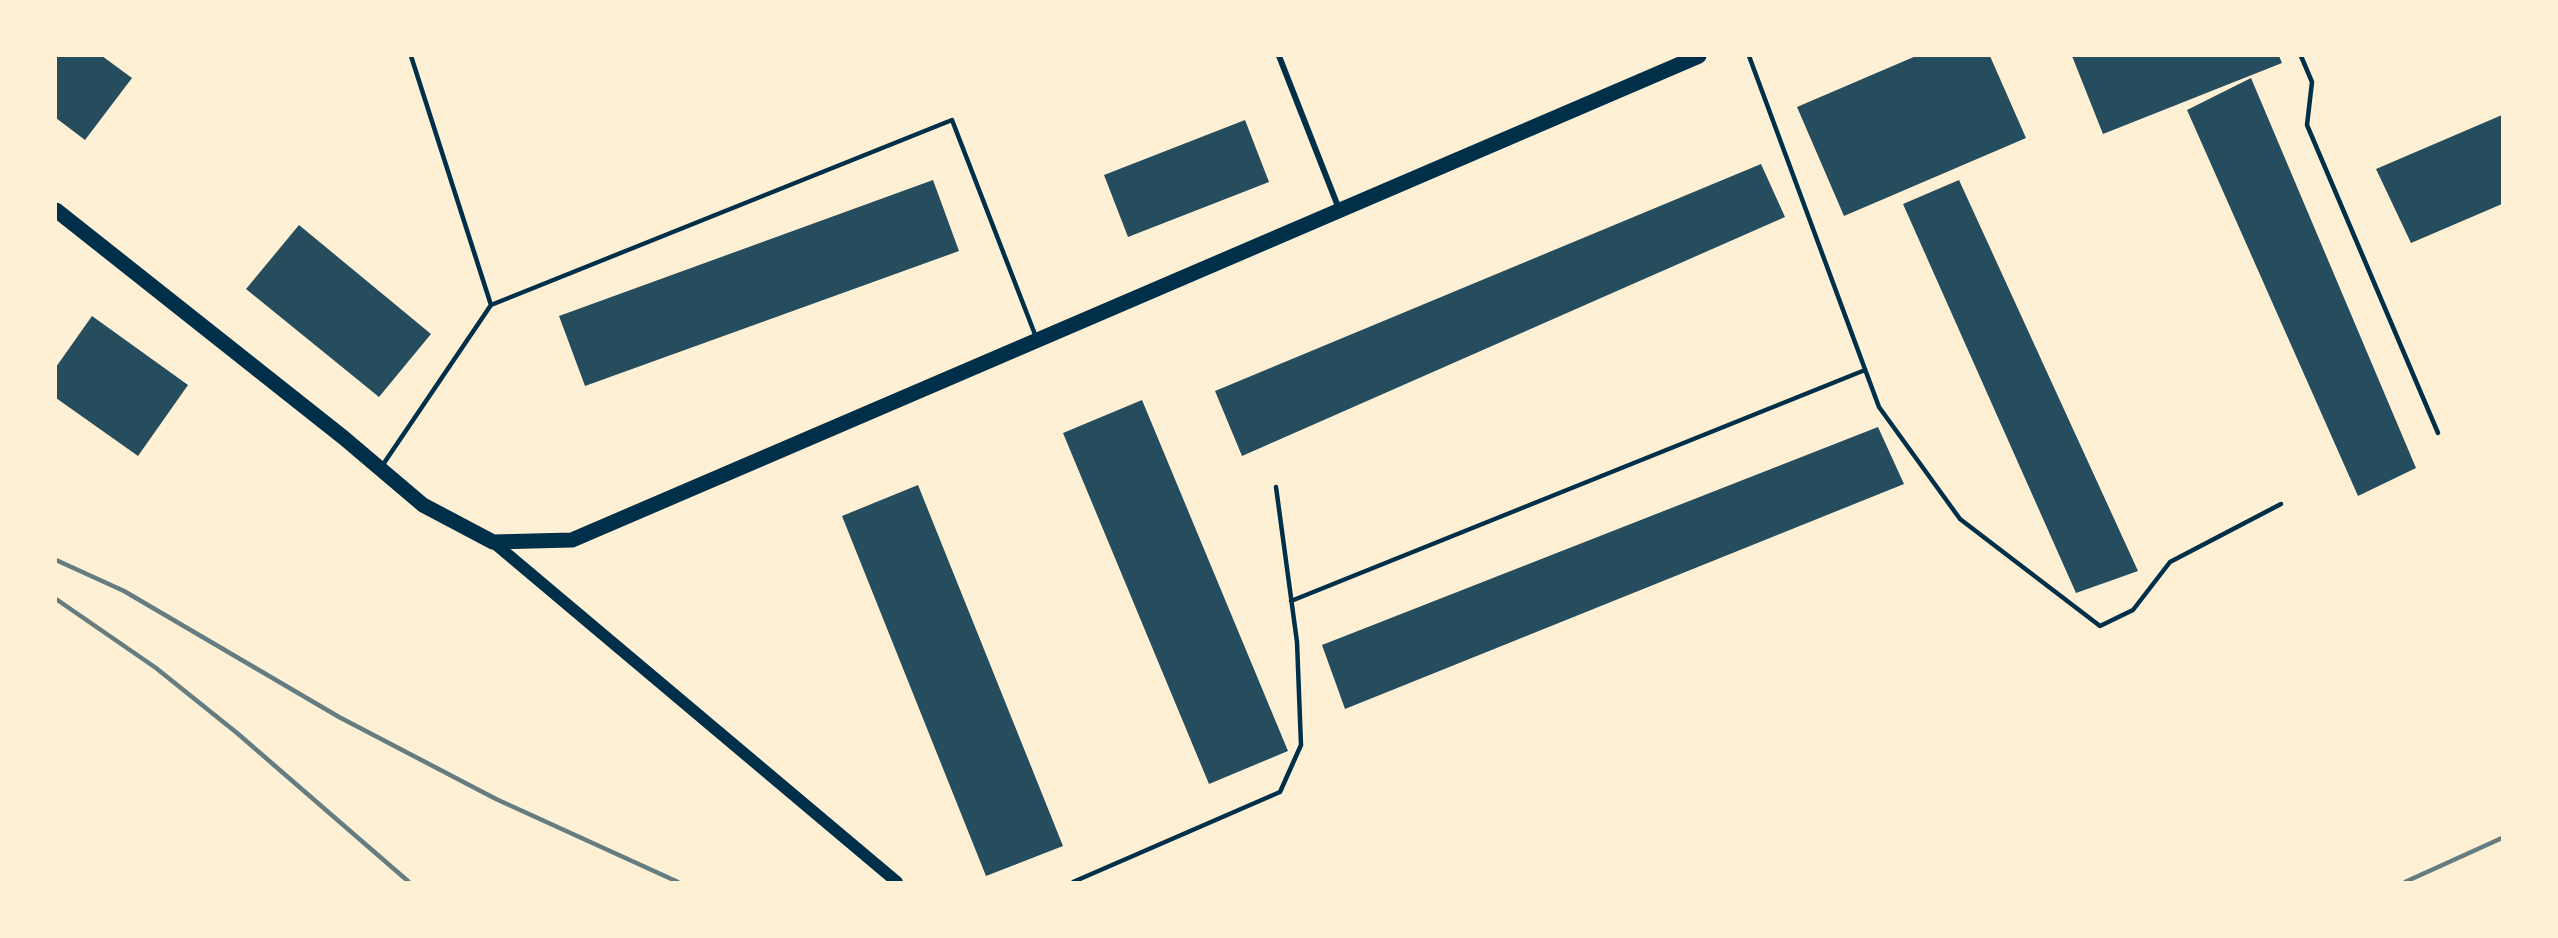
<!DOCTYPE html>
<style>
body{margin:0}
#map{position:relative;width:2558px;height:938px;overflow:hidden;background:#fdf0d5;font-family:"Roboto Serif",serif}
canvas{display:block}
.frame{position:absolute;inset:0;border:57px solid #fdf0d5;pointer-events:none}
</style>
<div id="map">
<canvas width="2558" height="938"></canvas>
<div class="frame"></div>
</div>
<script>
const c = document.querySelector('canvas').getContext('2d');
c.lineJoin = 'round';
function fillPath(path, color) { c.fillStyle = color; c.fill(path, 'evenodd'); }
function trace(path, color, width, dash) { c.strokeStyle = color; c.lineWidth = width; c.lineCap = dash ? 'butt' : 'round'; c.setLineDash(dash || []); c.stroke(path); }
fillPath(new Path2D(`
 M56,56H102L132,78L85,140L56,118Z
 M1916,56H1990L2026,138L1844,216L1797,107Z
 M2072,56H2279L2282,63L2103,134Z
 M2251,78L2416,468L2358,496L2187,110Z
 M2502,115V204L2411,243L2376,169Z
 M1245,120L1269,182L1128,237L1104,175Z
 M1761,164L1785,217L1242,456L1215,391Z
 M933,180L959,251L585,386L559,316Z
 M1959,180L2138,571L2076,593L1903,204Z
 M299,225L431,334L379,397L246,289Z
 M92,316L188,385L138,456L56,398V367Z
 M1142,400L1288,751L1209,784L1063,433Z
 M1878,427L1904,484L1345,709L1322,645Z
 M918,485L1063,846L986,876L842,516Z`), '#264d5e');
trace(new Path2D(`
 M411,56L491,305
 M1749,56L1879,407L1960,519L2100,626L2133,610L2170,562L2281,504
 M2301,56L2312,82L2307,125L2438,433
 M382,466L491,305L952,120L1036,337
 M1291,601L1865,370
 M1073,882L1280,792L1301,745L1297,642L1276,487`), '#003049', 4.5);
trace(new Path2D(`
 M1279,56L1339,209`), '#003049', 6);
trace(new Path2D(`
 M493,542L897,882`), '#003049', 12);
trace(new Path2D(`
 M56,210L344,438L423,505L493,542L572,540L1699,56`), '#003049', 15);
trace(new Path2D(`
 M56,560L124,591L339,717L496,799L678,882
 M56,599L156,668L237,733L409,882
 M2405,882L2502,838`), '#657d81', 4.5);
</script>
